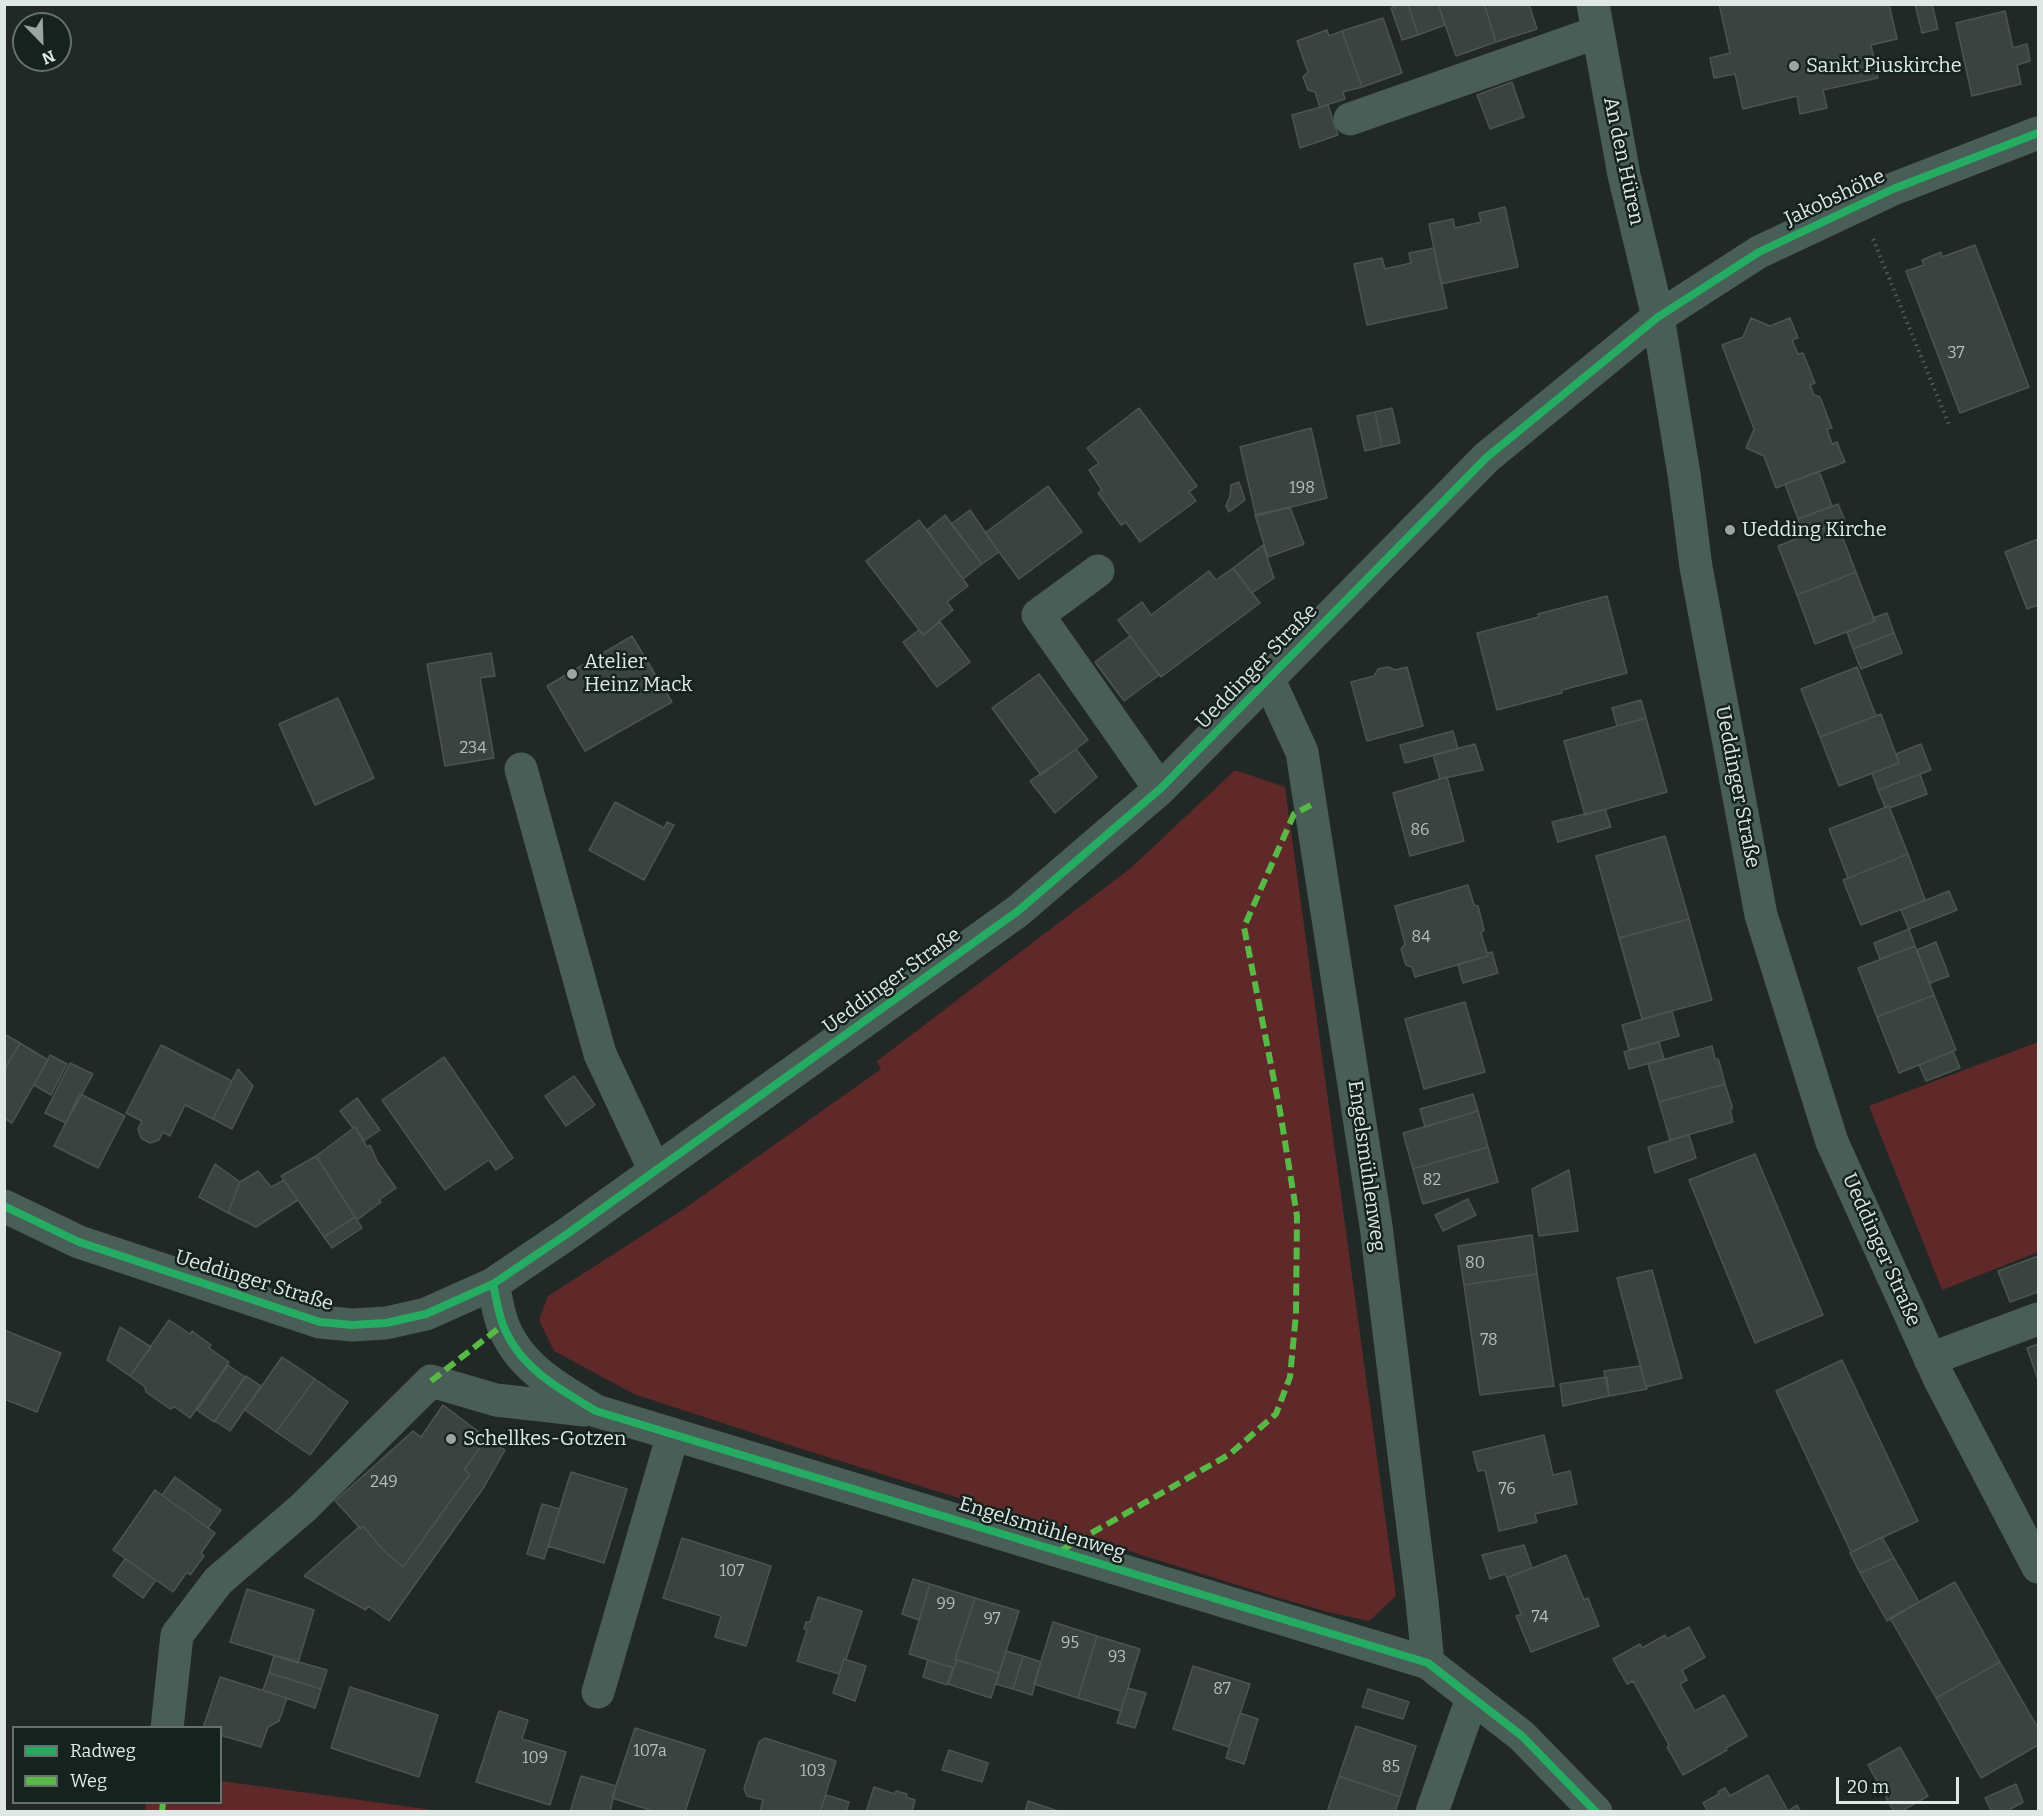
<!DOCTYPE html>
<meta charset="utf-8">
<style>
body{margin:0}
#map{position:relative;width:2043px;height:1816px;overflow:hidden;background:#222825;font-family:Bitter,serif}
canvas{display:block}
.frame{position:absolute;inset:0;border:6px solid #dfe8e4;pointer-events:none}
.legend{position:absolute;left:12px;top:1726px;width:210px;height:78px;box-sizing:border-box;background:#15221d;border:2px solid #66716d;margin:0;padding:8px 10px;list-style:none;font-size:18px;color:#dfe8e4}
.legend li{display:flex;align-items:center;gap:12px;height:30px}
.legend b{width:30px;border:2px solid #66716d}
.north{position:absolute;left:12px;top:12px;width:60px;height:60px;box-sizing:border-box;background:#15221d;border:2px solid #66716d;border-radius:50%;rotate:157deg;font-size:16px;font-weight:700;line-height:24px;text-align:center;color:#dfe8e4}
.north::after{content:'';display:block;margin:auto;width:21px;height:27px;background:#9da5a1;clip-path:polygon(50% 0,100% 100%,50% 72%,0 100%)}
.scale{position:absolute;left:1836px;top:1777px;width:123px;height:27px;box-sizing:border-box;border:3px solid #dfe8e4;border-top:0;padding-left:8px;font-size:18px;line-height:21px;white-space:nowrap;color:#dfe8e4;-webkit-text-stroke:4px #15221d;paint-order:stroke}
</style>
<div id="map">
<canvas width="2043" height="1816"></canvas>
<div class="frame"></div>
<ul class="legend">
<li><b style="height:8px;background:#26ab63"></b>Radweg</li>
<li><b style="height:8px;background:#58b947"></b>Weg</li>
</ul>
<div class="north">N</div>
<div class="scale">20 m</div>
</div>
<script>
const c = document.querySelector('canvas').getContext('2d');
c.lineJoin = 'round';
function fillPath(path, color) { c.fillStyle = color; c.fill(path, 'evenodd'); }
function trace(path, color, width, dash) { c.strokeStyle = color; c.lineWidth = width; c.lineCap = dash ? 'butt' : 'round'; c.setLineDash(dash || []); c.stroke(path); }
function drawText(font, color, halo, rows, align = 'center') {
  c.font = font + ' Bitter,serif'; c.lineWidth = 5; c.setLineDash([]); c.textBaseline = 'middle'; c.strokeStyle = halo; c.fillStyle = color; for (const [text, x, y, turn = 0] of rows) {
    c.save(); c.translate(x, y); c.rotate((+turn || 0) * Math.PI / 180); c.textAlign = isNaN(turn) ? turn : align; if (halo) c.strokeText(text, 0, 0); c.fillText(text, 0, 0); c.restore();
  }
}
fillPath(new Path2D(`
 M1235,770L1285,787L1396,1596L1369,1621L1328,1612L1276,1597L805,1450L634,1394L554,1351L539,1320L548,1296L684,1209L881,1069L877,1061L1132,867Z
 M2038,1042V1252L1942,1290L1869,1106Z
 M221,1781L440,1811H145L146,1803L220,1802Z`), '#5f292a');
const building = new Path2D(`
 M1401,4H1408L1418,35L1402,40L1391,8Z
 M1408,4H1438L1445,25L1418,35Z
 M1438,4H1484L1496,42L1456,56Z
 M1484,4H1529L1537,29L1496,42Z
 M1719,4H1889L1897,39L1871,45L1878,78L1823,90L1827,108L1800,114L1797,96L1743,109L1735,74L1714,78L1710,58L1730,53Z
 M1915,4H1932L1938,29L1922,33Z
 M2005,11L2013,48L2027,44L2030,61L2017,65L2021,84L1972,96L1956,23Z
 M1383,18L1402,73L1362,87L1342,31Z
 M1327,30L1329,36L1342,31L1362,87L1343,92L1345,99L1320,107L1315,92L1308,90L1303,77L1308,72L1297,41Z
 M1512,82L1524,117L1490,129L1477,95Z
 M1328,105L1338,135L1300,148L1292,115Z
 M1505,207L1518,267L1441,284L1429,224L1453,219L1455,228L1481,222L1479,213Z
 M1975,245L2029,387L1960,413L1906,271L1924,265L1922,260L1941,252L1942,257Z
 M1434,248L1447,308L1367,325L1354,264L1382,258L1385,269L1411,263L1409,253Z
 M1751,318L1770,326L1790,318L1798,338L1792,340L1798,354L1803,353L1815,383L1810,385L1814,395L1820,397L1832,428L1827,429L1832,444L1837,442L1845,462L1776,488L1764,456L1746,448L1754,429L1722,345L1743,337Z
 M1139,408L1197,486L1189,492L1196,501L1140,542L1126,522L1121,525L1098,493L1102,490L1089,470L1099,463L1087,448Z
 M1392,408L1400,443L1382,447L1375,412Z
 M1375,412L1382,447L1365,451L1357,416Z
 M1311,428L1327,498L1256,516L1240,447Z
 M1819,471L1832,506L1798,519L1785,484Z
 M1239,482L1245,500L1229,512L1226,506L1230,496L1231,485Z
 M1048,486L1082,532L1019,579L985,533Z
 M1838,504L1845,521L1804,536L1798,519Z
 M1290,507L1304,544L1268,557L1255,515Z
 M970,510L999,552L982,564L951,524Z
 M945,515L982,564L963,579L927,530Z
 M919,520L968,586L947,602L953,610L923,635L866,561Z
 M1837,523L1856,572L1797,595L1778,546Z
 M2038,539V605L2027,609L2005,552Z
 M1263,545L1274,578L1252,593L1233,568Z
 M1233,568L1260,603L1161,677L1118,620L1142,602L1151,615L1209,571L1216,580Z
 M1856,572L1875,621L1815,644L1797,595Z
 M1607,596L1627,673L1562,690V693L1497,710L1477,633L1539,617L1538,614Z
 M1887,613L1894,633L1853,649L1847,632L1875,621L1873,618Z
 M940,622L970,662L937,687L903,642L919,630L923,635Z
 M1894,633L1902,653L1861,669L1853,649Z
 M632,636L672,702L585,751L547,686Z
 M1130,636L1159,675L1124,701L1095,662Z
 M491,653L495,676L480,678L494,758L445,766L427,664Z
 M1388,667L1395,670L1407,667L1423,726L1367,741L1351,682L1374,676L1378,669Z
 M1857,667L1876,716L1820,737L1801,689Z
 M1039,674L1088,740L1041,775L992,708Z
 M338,698L374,778L315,805L279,724Z
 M1641,700L1646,718L1617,726L1612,708Z
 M1881,714L1899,763L1839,786L1820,737Z
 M1646,718L1667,792L1585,815L1564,741Z
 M1453,731L1458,749L1405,763L1400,745Z
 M1475,744L1483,770L1440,779L1433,755Z
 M1921,744L1931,770L1878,790L1872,773L1899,763L1896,754Z
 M1076,749L1097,777L1055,813L1030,781Z
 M1920,774L1927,794L1890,808L1889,806L1885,807L1878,790Z
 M1447,777L1464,841L1410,856L1393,793Z
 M615,802L664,828L667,822L674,825L644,880L589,850Z
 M1889,806L1908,854L1848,878L1829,829Z
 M1605,809L1611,827L1558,842L1552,822Z
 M1665,836L1689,919L1619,938L1596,856Z
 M1908,854L1925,900L1861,925L1843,880Z
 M1468,885L1474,905L1478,906L1484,930L1481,933L1488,956L1415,977L1412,967L1406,965L1401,949L1405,944L1395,906Z
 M1949,891L1957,910L1909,929L1901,910Z
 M1689,919L1712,1000L1642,1019L1619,938Z
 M1909,929L1915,946L1880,959L1874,943Z
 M1936,942L1949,976L1930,983L1917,950Z
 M1915,946L1934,995L1877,1017L1858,968Z
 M1492,952L1498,973L1463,983L1458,964L1488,956L1487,953Z
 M1934,995L1956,1050L1899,1073L1877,1017Z
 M1465,1002L1485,1072L1424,1089L1405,1019Z
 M1672,1011L1679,1036L1629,1050L1622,1025Z
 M4,1034L20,1043L4,1070Z
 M1659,1042L1664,1059L1629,1069L1624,1052Z
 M20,1043L48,1060L12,1123L4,1118V1070Z
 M161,1045L232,1081L213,1119L185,1105L170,1136L163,1132L159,1140L150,1143L141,1138L138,1129L142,1121L126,1113Z
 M1712,1046L1715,1059H1718L1719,1061L1725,1084L1659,1102L1648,1064Z
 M1953,1051L1960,1068L1926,1081L1919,1065Z
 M50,1055L67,1064L51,1095L34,1085Z
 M444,1057L513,1158L496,1170L489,1160L445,1190L382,1100Z
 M70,1063L93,1074L66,1123L45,1113Z
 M238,1069L253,1086L232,1129L213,1119Z
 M574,1076L595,1105L566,1126L545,1096Z
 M1725,1084L1732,1106V1109H1730L1733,1122L1670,1140L1659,1102Z
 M80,1094L125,1116L98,1168L54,1146Z
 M1473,1094L1478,1111L1425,1127L1420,1109Z
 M357,1098L380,1130L364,1141L355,1127L353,1128L340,1111Z
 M1478,1111L1488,1147L1413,1169L1403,1133Z
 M355,1127L367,1147L370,1145L377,1161L396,1188L379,1200L381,1202L357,1220L316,1156Z
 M1689,1135L1696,1158L1655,1173L1648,1147Z
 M1488,1147L1498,1182L1423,1204L1413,1169Z
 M1755,1154L1823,1315L1755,1343L1689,1180Z
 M316,1156L355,1217L324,1237L281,1176Z
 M215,1164L240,1182L228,1213L199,1197Z
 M1569,1170L1578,1231L1539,1236L1532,1189Z
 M258,1171L271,1187L284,1180L298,1200L256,1227L228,1213L240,1182Z
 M1468,1199L1476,1215L1443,1231L1435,1215Z
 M355,1217L362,1228L332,1248L324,1237Z
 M1532,1235L1537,1274L1464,1285L1458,1246Z
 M2038,1256V1292L2010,1302L1998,1271Z
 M1652,1270L1682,1378L1646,1387L1617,1278Z
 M1537,1274L1554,1386L1480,1395L1464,1285Z
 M169,1320L190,1334L192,1331L211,1345L209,1348L229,1362L190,1418L175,1407L170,1409L146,1392L145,1387L130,1376Z
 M120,1327L151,1347L130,1376L107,1360Z
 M4,1330L61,1353L37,1412L4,1399Z
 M2038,1344V1380L2027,1348Z
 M282,1357L315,1379L276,1432L245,1410Z
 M1842,1360L1918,1521L1851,1552L1776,1391Z
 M228,1365L245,1377L214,1422L197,1410Z
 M1640,1366L1647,1389L1609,1396L1604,1371Z
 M246,1376L261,1386L230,1431L215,1421Z
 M1607,1377L1609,1396L1563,1406L1560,1384Z
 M315,1379L348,1402L310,1455L276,1432Z
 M443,1405L487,1438L464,1470L470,1474L403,1567L383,1550L363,1526L361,1529L335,1501L413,1431L421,1437Z
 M1544,1435L1553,1475L1570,1471L1577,1504L1535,1514L1537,1522L1499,1531L1485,1470L1478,1471L1473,1452Z
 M487,1438L505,1450L484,1487L389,1621L368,1606L366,1610L304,1576L359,1527L361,1529L363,1526L383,1550L403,1567L470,1474L464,1470Z
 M571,1472L627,1489L604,1563L548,1546Z
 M175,1477L221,1510L208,1528L162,1495Z
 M155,1490L215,1533L201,1553L204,1556L190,1575L187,1572L173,1592L113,1550Z
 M542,1504L560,1509L544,1559L527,1554Z
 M1882,1537L1894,1558L1860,1573L1850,1553Z
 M682,1538L771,1566L746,1646L715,1637L721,1616L663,1598Z
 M1524,1545L1532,1568L1507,1578L1505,1574L1490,1579L1482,1555Z
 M1566,1555L1584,1600L1588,1598L1599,1626L1531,1652L1516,1616L1521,1614L1507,1578Z
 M1894,1558L1919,1602L1887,1621L1860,1573Z
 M125,1559L156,1580L143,1598L113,1576Z
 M913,1579L930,1584L919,1620L902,1614Z
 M1955,1582L2000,1662L1936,1698L1890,1618Z
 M930,1584L975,1598L955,1659L957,1660L954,1668L909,1654Z
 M247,1589L314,1610L298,1663L230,1642Z
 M818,1597L862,1611L846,1659H844L839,1674L797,1661L807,1630L804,1629L806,1622H810Z
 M975,1598L1019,1611L999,1673L955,1659Z
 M1053,1622L1097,1636L1078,1698L1034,1684Z
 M1689,1627L1705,1657L1682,1670L1687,1680L1680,1684L1695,1711L1724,1695L1747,1736L1726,1748L1727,1750L1683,1775L1667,1747L1669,1745L1633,1681L1627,1684L1613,1659L1640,1644L1642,1648L1665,1635L1667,1639Z
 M1097,1636L1140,1649L1121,1711L1078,1698Z
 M1006,1651L1023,1656L1013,1689L996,1684Z
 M274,1655L327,1670L321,1689L269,1673Z
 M1023,1656L1041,1662L1032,1695L1013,1689Z
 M844,1659L866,1666L855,1701L833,1693Z
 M928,1660L953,1668L947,1685L923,1677Z
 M957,1660L999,1673L991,1698L948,1684Z
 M2000,1662L2038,1728V1745L1981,1778L1936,1698Z
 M1193,1666L1250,1684L1229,1747L1173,1729Z
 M269,1673L321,1689L315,1708L263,1690Z
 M220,1677L287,1698L279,1721L268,1727L261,1747L220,1735V1728H203Z
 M350,1687L438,1715L419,1777L331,1748Z
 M1128,1688L1146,1693L1135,1728L1117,1723Z
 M1368,1689L1409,1702L1403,1719L1362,1707Z
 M499,1711L528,1720L522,1739L566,1752L550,1805L476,1782Z
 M1240,1713L1258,1719L1244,1764L1226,1758Z
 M1356,1726L1416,1746L1400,1797L1339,1776Z
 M635,1728L705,1750L685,1812H656L612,1798Z
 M765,1738L836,1761L820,1812H760L763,1800L747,1796L744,1789L759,1742Z
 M1900,1747L1928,1796L1900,1812H1894L1868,1765Z
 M949,1750L988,1763L982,1782L942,1770Z
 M1768,1775L1788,1811L1797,1805L1801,1812H1708L1703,1803L1719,1794L1718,1792L1725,1788L1730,1796Z
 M581,1776L616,1786L610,1812H570Z
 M1339,1776L1400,1797L1395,1812H1327Z
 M2016,1784L2023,1802L2005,1812H1992L1985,1798Z
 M874,1787L895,1794L896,1791L907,1794L906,1797L915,1800L912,1812H866Z
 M826,1795L849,1802L846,1812H820Z
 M1028,1801L1061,1812H1025Z`);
fillPath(building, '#3a433f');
trace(building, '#4d5450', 1.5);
trace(new Path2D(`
 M1873,239L1950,427`), '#4f5e59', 4, [1.5, 4.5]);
trace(new Path2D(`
 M1593,4L1624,175L1658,317L1684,474L1696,567L1761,915L1832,1142L1939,1378L2038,1567
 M1350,119L1598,32
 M1098,571L1038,615L1160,789
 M1268,678L1302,752L1376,1226L1422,1601L1428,1663
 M521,769L600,1054L655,1171
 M4,1206L79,1242L320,1322L352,1325L386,1323L426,1314L493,1284L567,1234L1018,911L1160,789L1487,457L1658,317L1759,252L1893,189L2038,133
 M493,1284C496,1297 498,1312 503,1325C519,1367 559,1389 596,1411L1428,1663L1522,1736L1596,1812
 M1930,1359L2038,1319
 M598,1692L673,1434
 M167,1728L177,1635L218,1581L303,1508L431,1381L496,1400L585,1410
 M1432,1812L1472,1698`), '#485e57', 33);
trace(new Path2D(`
 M431,1381L503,1325
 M1060,1551L1230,1454L1276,1414L1290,1377L1296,1314L1297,1216L1280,1111L1244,927L1294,814L1311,805
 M162,1812L163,1802`), '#58b947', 6, [12, 6]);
trace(new Path2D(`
 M4,1206L79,1242L320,1322L352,1325L386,1323L426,1314L493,1284L567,1234L1018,911L1160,789L1487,457L1658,317L1759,252L1893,189L2038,133
 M493,1284C496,1297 498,1312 503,1325C519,1367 559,1389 596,1411L1428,1663L1522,1736L1596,1812`), '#26ab63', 8);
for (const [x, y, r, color] of [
 [1794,66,6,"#9da5a1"],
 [1730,530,6,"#9da5a1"],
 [572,674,6,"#9da5a1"],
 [451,1439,6,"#9da5a1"]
]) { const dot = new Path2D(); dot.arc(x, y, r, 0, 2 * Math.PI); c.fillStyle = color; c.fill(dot); trace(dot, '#15221d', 2); }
drawText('16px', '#b6bfbb', null, [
 ["37",1956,354],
 ["198",1302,489],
 ["234",473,749],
 ["86",1420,831],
 ["84",1421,938],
 ["82",1432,1181],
 ["80",1475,1264],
 ["78",1489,1341],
 ["249",384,1483],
 ["76",1507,1490],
 ["107",732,1572],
 ["99",946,1605],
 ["74",1540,1618],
 ["97",992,1620],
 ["95",1070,1644],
 ["93",1117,1658],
 ["87",1222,1690],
 ["107a",650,1752],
 ["109",535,1759],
 ["85",1391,1768],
 ["103",813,1772]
]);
drawText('20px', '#dfe8e4', '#15221d', [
 ["Sankt Piuskirche",1806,66],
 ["Uedding Kirche",1742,530],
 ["Atelier",584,662],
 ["Heinz Mack",584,685],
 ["Schellkes-Gotzen",463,1439]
], 'left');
drawText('20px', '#dfe8e4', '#15221d', [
 ["An den Hüren",1623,161,78],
 ["Jakobshöhe",1835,198,-25],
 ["Ueddinger Straße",1257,667,-46],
 ["Ueddinger Straße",1737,787,79],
 ["Ueddinger Straße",892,981,-36],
 ["Engelsmühlenweg",1366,1166,82],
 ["Ueddinger Straße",1881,1250,66],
 ["Ueddinger Straße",254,1281,17],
 ["Engelsmühlenweg",1042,1529,17]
]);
</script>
